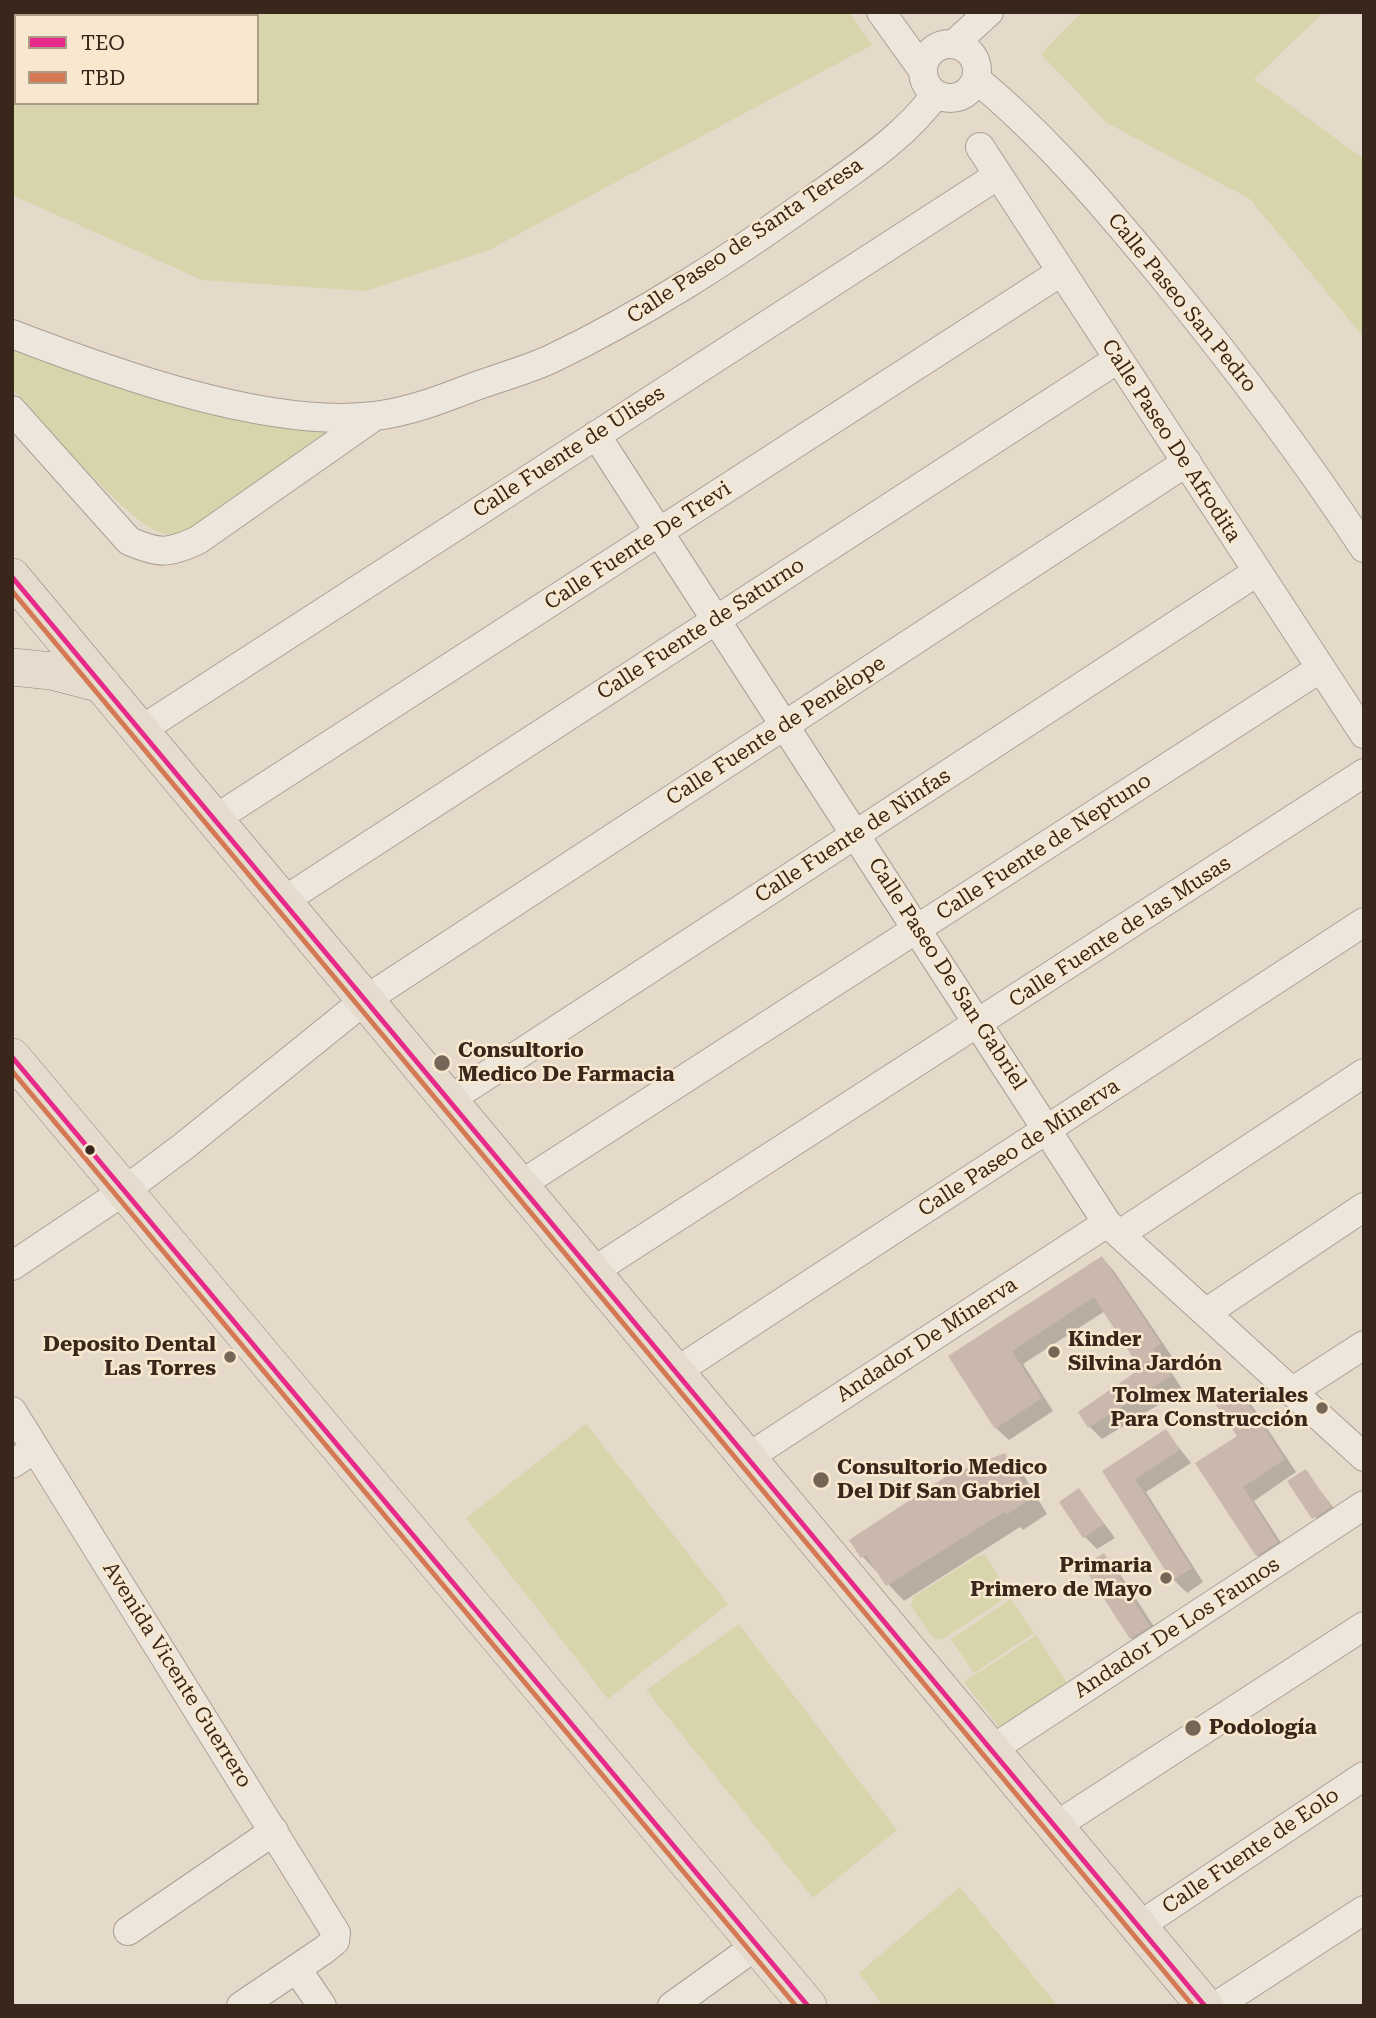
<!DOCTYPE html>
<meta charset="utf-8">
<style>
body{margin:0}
#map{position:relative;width:1376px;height:2018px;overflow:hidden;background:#e5daca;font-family:"Roboto Serif",serif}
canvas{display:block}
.frame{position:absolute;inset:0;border:14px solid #39271b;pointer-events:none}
.legend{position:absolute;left:14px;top:14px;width:245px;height:91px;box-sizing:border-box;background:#f8e8cf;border:2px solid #ac9b87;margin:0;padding:9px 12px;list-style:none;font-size:21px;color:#39271b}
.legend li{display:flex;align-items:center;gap:14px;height:35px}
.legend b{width:35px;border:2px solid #ac9b87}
</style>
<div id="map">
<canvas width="1376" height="2018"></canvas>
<div class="frame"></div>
<ul class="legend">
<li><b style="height:9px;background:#e7298a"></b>TEO</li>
<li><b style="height:9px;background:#d57954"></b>TBD</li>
</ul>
</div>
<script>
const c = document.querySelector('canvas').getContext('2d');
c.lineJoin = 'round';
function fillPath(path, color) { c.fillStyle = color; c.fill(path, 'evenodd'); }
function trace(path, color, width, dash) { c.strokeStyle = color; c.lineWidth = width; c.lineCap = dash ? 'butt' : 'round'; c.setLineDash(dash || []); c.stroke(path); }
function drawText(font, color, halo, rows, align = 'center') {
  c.font = font + ' "Roboto Serif",serif'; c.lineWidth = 5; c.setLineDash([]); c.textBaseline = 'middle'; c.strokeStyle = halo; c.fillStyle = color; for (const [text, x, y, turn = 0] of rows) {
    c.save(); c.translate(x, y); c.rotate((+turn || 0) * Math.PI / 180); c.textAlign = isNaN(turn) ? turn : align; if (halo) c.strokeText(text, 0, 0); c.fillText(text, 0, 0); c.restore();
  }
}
fillPath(new Path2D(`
 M12,12H849L872,45L489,250L366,291L202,280L12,195ZM16,16H257V103H16Z
 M1082,12H1324L1254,79L1364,159V338L1250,199L1107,123L1041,54Z
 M12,342L331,431L201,522C190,528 179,535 166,534C134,532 38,416 12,388Z
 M586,1424L728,1604L608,1699L466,1518Z
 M985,1555L1008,1590L1004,1599L941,1640L933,1638L911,1606L913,1597L978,1556Z
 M1011,1599L1034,1633L974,1673L951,1639Z
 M739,1624L897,1830L813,1898L646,1690Z
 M1036,1635L1071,1689L1003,1732L964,1682Z
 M960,1887L1058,2006H883L859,1973Z`), '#d8d4ab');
fillPath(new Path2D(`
 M1102,1258L1114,1271L1173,1358L1165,1363L1183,1390L1102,1439L1090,1427L1142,1369L1105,1311L1023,1364L1053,1411L1009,1440L996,1428L950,1357Z
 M1236,1388L1249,1401L1296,1472L1254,1501L1289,1555L1270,1568L1257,1555L1198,1464L1240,1437Z
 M1166,1431L1191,1463L1146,1492L1203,1582L1187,1593L1174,1580L1104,1471Z
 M1005,1455L1021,1471L1047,1514L1023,1530L1020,1527L904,1601L863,1557L851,1540L964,1471Z
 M1305,1471L1343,1520L1326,1531L1289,1482Z
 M1079,1490L1115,1538L1097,1549L1085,1537Z
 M1103,1555L1116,1568L1162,1639L1144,1651L1131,1638Z`), '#0003');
fillPath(new Path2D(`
 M1102,1256L1161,1344L1153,1349L1171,1376L1088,1428L1078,1412L1140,1369L1094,1297L1012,1351L1042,1398L995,1429L948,1356Z
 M1236,1386L1285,1459L1243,1487L1278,1542L1256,1556L1195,1463L1237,1436L1213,1401Z
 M1166,1429L1180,1450L1135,1479L1192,1568L1172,1581L1102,1471Z
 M1005,1453L1032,1498L1006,1515L1004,1512L886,1586L866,1555L861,1558L849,1540L962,1466L964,1469Z
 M1306,1469L1331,1507L1312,1519L1287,1481Z
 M1079,1488L1104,1524L1083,1538L1059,1502Z
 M1104,1553L1150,1626L1130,1639L1083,1566Z`), '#c9b8ab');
const minor = new Path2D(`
 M881,12L922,69
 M923 71a27 27 0 1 1 54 0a27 27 0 1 1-54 0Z
 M954,44L989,12
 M976,79C1044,135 1102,203 1158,271C1231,360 1300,451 1364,548
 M980,147L1364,734
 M12,334C113,373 268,429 375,416C409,412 445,398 476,386C501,377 527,370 551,359C643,315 729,259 812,200C856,168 903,139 936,94
 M12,410L129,541C159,554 168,554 198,540L375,416
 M596,435L1107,1223L1364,1457
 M141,730L997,176
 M215,819L1061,272
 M285,900L1118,359
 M449,1100L1257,572
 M520,1185L1321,668
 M1120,1234L1364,1073
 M12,1266L124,1191L184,1146L365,1000L1187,462
 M592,1272L1364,773
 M1207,1312L1364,1207
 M674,1373L1364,922
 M1291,1392L1364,1345
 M12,1411L336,1933L335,1941L324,1950L241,2006
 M747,1458L1107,1223
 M12,1464L35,1449
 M991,1750L1364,1505
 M1054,1827L1364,1626
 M1139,1926L1364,1776
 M128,1931L274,1831
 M297,1969L322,2006
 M672,2006L757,1945
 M1216,2006L1364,1910`);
const major = new Path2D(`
 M12,577L1205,2006
 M12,667L52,671L102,684
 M12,1057L808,2006`);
trace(minor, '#aa9f94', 30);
trace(major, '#8f857b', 38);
trace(minor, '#ede6dc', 28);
trace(major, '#e5dccd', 37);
trace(new Path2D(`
 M12,577L1205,2006
 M12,1057L808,2006`), '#e7298a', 5);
trace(new Path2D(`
 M12,591L1193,2006
 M12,1071L796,2006`), '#d57954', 5);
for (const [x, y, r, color] of [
 [442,1063,9,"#756658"],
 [90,1150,6,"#39271b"],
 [1054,1352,7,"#756658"],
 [230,1357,7,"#756658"],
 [1322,1408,7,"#756658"],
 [821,1480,9,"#756658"],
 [1166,1578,7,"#756658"],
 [1193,1728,9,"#756658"]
]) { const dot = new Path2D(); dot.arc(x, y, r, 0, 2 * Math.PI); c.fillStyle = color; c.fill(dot); trace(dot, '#f8e8cf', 2.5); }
drawText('21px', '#39271b', '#f8e8cf', [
 ["Calle Paseo de Santa Teresa",745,241,-34],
 ["Calle Paseo San Pedro",1182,303,51],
 ["Calle Paseo De Afrodita",1171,441,57],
 ["Calle Fuente de Ulises",569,452,-33],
 ["Calle Fuente De Trevi",638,546,-33],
 ["Calle Fuente de Saturno",701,629,-33],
 ["Calle Fuente de Penélope",776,731,-33],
 ["Calle Fuente de Ninfas",853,836,-33],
 ["Calle Fuente de Neptuno",1044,847,-33],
 ["Calle Fuente de las Musas",1120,932,-33],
 ["Calle Paseo De San Gabriel",947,974,57],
 ["Calle Paseo de Minerva",1019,1148,-33],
 ["Andador De Minerva",927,1340,-33],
 ["Andador De Los Faunos",1177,1628,-33],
 ["Avenida Vicente Guerrero",177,1675,58],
 ["Calle Fuente de Eolo",1251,1851,-34]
]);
drawText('bold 21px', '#39271b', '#f8e8cf', [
 ["Consultorio",458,1051],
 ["Medico De Farmacia",458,1075],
 ["Kinder",1068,1340],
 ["Silvina Jardón",1068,1364],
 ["Deposito Dental",216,1345,"right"],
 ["Las Torres",216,1369,"right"],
 ["Tolmex Materiales",1308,1396,"right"],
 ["Para Construcción",1308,1420,"right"],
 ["Consultorio Medico",837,1468],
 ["Del Dif San Gabriel",837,1492],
 ["Primaria",1152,1566,"right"],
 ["Primero de Mayo",1152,1590,"right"],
 ["Podología",1209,1728]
], 'left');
</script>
